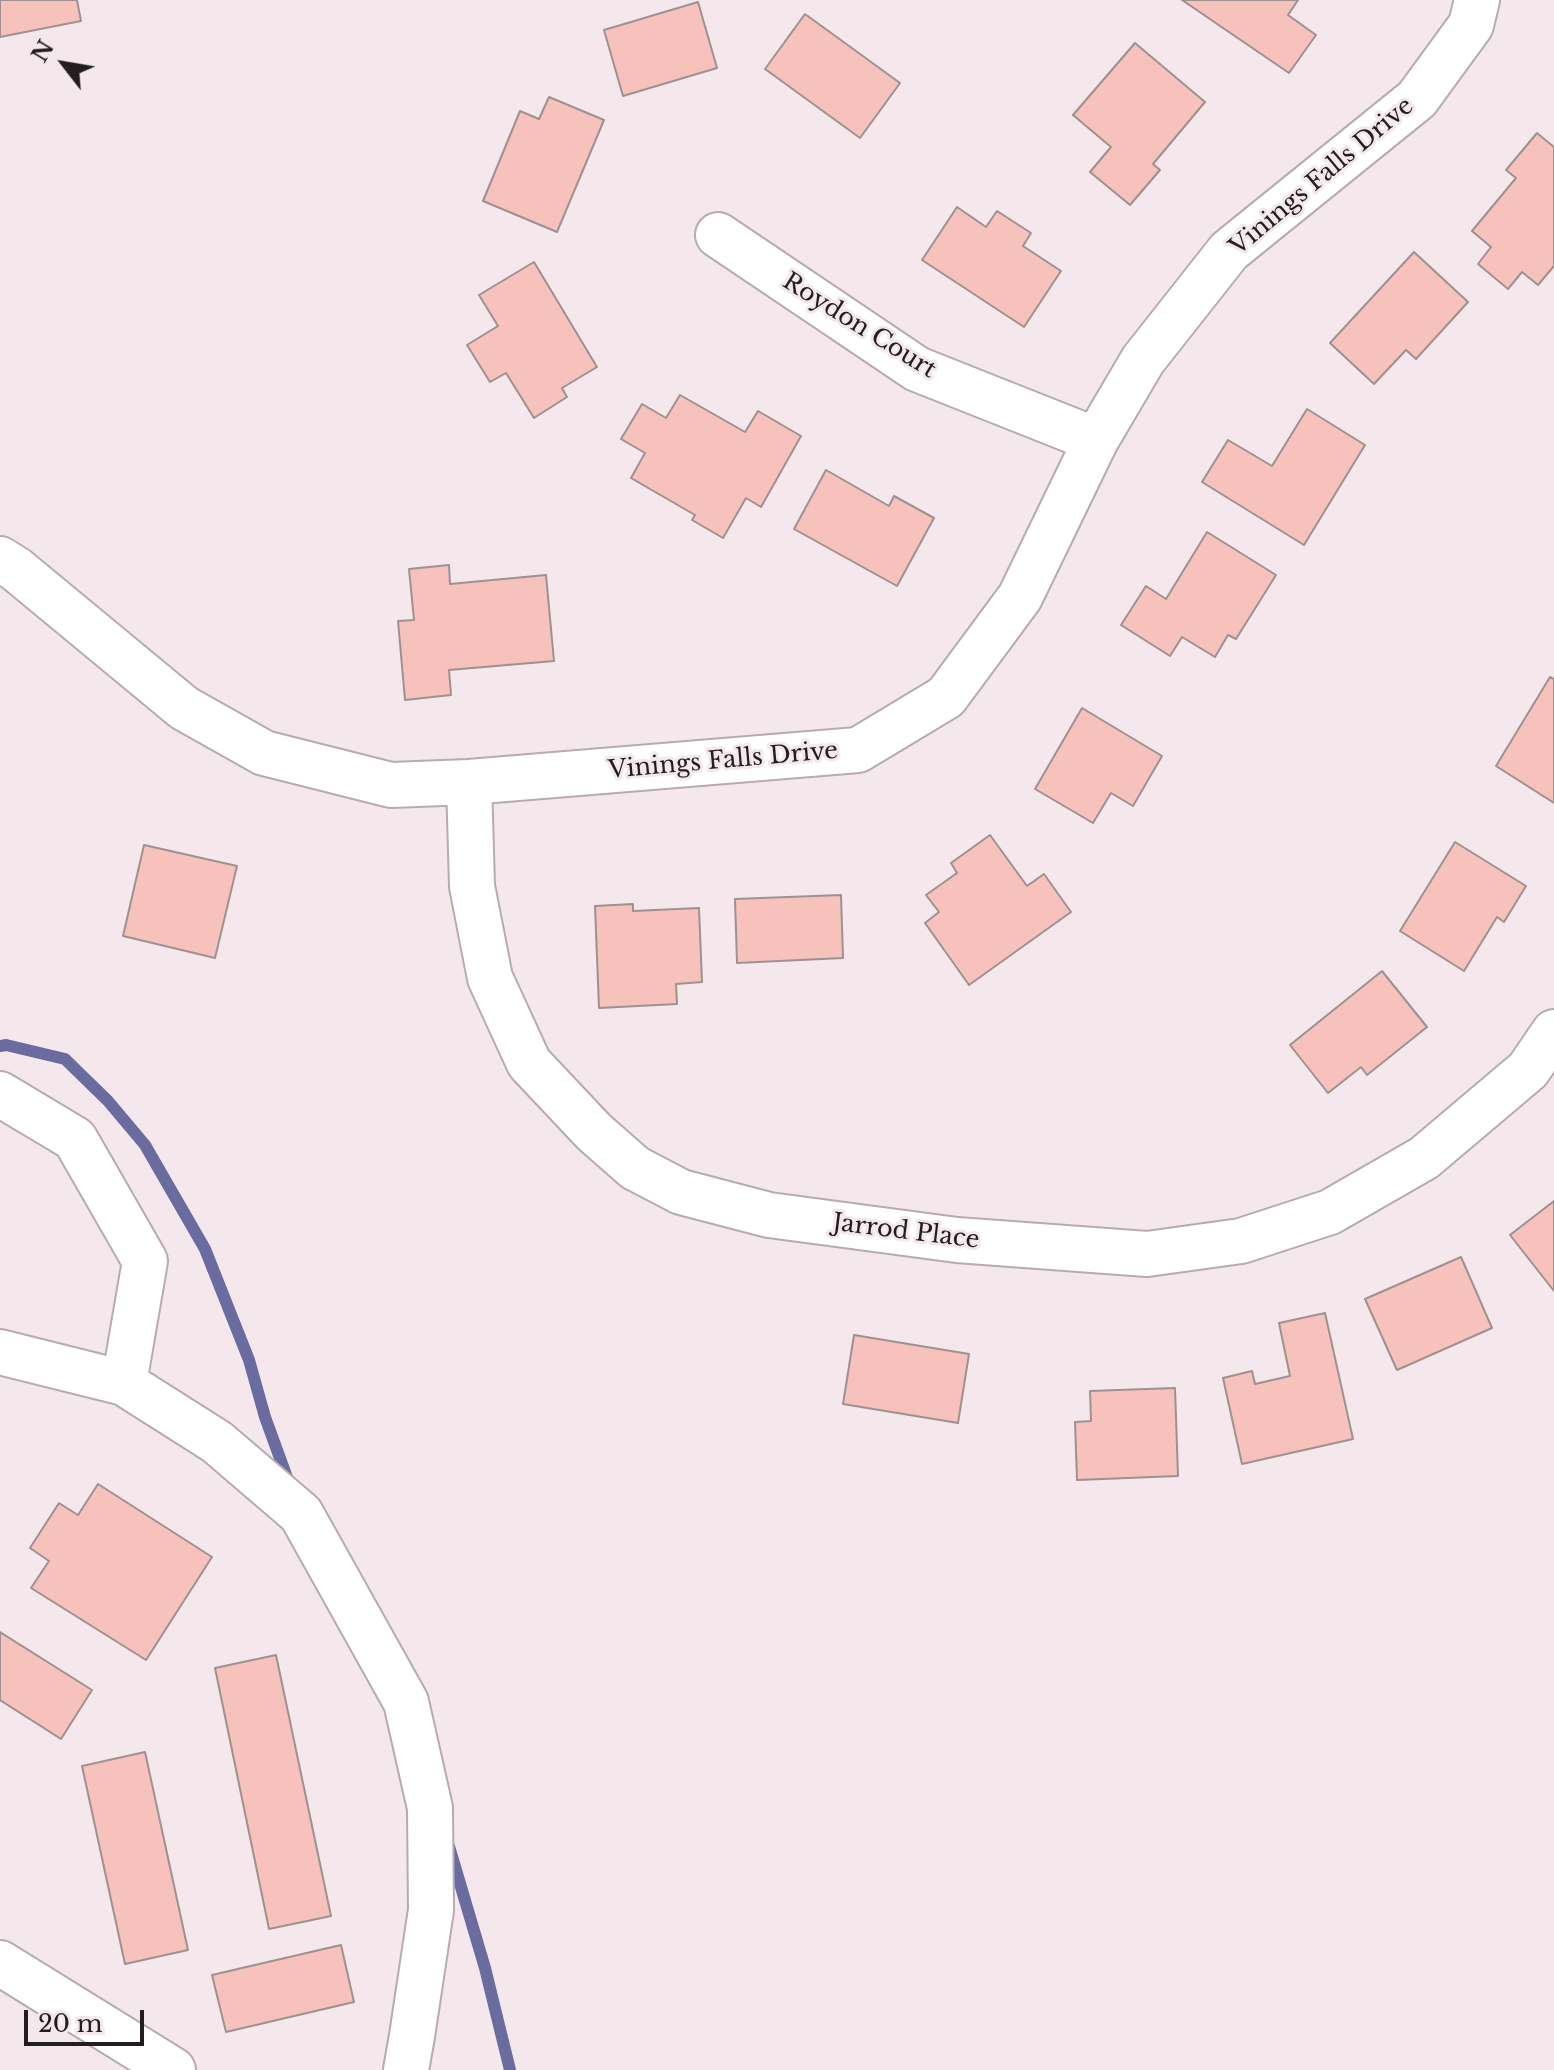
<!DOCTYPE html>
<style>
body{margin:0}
#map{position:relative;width:1554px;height:2070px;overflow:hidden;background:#f4e8ed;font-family:"Libre Baskerville",serif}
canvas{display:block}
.north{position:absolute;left:24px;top:24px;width:80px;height:80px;-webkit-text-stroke:6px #f4e8ed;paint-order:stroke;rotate:301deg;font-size:22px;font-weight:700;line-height:32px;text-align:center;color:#221d1f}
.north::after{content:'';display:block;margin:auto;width:28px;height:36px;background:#221d1f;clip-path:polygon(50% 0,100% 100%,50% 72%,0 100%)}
.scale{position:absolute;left:24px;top:2010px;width:120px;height:36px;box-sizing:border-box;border:4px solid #221d1f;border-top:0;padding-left:10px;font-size:24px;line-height:28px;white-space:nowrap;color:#221d1f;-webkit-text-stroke:6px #f4e8ed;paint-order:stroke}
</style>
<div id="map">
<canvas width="1554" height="2070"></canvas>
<div class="north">N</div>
<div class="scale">20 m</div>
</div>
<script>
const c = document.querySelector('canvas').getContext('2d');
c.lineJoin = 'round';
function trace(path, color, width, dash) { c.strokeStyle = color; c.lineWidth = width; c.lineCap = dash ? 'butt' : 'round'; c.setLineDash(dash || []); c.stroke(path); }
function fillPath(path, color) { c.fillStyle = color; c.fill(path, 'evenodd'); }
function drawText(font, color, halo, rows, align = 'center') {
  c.font = font + ' "Libre Baskerville",serif'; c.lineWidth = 6; c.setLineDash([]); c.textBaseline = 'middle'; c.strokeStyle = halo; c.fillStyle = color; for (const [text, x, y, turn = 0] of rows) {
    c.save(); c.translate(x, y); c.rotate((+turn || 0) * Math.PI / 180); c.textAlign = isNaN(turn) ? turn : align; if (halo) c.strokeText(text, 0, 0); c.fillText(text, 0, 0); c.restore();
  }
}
trace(new Path2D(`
 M0,1046L6,1045L65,1059L108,1101L145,1145L205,1249L249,1360L265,1417L289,1483
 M448,1843L485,1968L510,2070`), '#6a6c9f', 12);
const building = new Path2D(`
 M0,0H77L81,21L0,37Z
 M1182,0H1298L1288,15L1316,35L1289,73Z
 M698,2L717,68L623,96L604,30Z
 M805,14L900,83L860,138L765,69Z
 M1135,43L1205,102L1153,164L1160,170L1130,205L1090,172L1111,147L1073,115Z
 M549,97L604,120L557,232L483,201L520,111L539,119Z
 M1537,133L1554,147V266L1538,285L1522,272L1508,289L1478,264L1491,247L1472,231L1516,178L1506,170Z
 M957,207L986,227L997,211L1031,233L1023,246L1061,271L1024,327L922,260Z
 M1414,252L1468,302L1416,359L1406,350L1374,384L1330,343Z
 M534,262L597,367L562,388L567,397L534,418L506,373L490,382L467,345L498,326L479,295Z
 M680,395L745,432L758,411L801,436L761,507L746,498L723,538L692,520L695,515L631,478L645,453L621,439L642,404L666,418Z
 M1307,409L1365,445L1304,545L1202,482L1228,440L1272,466Z
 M826,470L889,506L894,496L934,518L897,586L794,529Z
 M1207,532L1276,575L1236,639L1228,635L1215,657L1182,637L1170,656L1121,625L1146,586L1166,599Z
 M449,565L450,584L546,575L554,661L449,670L451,695L405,700L398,621L414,620L409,569Z
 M1550,677L1554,679V803L1496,766Z
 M1082,708L1162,756L1133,806L1111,793L1093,823L1035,789Z
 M990,835L1027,886L1044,874L1071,912L969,985L925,923L939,912L926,895L957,873L951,863Z
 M1455,842L1526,886L1504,922L1497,917L1464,971L1400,931Z
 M144,845L237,866L215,958L123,936Z
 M841,895L843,958L737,963L735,899Z
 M633,904V911L699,908L702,982L676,984L677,1004L599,1008L595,906Z
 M1382,971L1427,1027L1367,1075L1361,1067L1328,1093L1290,1045Z
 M1554,1201V1291L1510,1235Z
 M1461,1257L1492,1328L1397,1370L1365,1299Z
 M1325,1313L1353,1439L1242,1464L1223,1378L1252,1371L1255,1384L1290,1376L1279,1323Z
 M854,1335L969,1354L958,1423L843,1404Z
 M1175,1388L1178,1476L1077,1480L1075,1422L1091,1421L1090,1391Z
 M98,1484L212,1557L146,1660L31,1588L49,1561L30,1548L59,1503L78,1515Z
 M0,1632L92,1690L61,1739L0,1700Z
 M276,1655L331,1916L269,1929L215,1668Z
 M145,1752L188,1950L125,1964L82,1766Z
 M341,1945L354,2002L226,2032L212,1975Z`);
fillPath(building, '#f7c1bc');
trace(building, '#9e9190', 2);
const minor = new Path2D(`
 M718,235L917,369L1096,440
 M0,559L16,569L184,708L264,753L391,785L469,782L858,750L946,697L1020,597L1096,440L1143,360L1229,251L1417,99L1471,25L1477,0
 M469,782L472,886L490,978L529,1063L594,1132L635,1168L681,1192L769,1215L957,1240L1147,1254L1241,1241L1330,1212L1424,1158L1528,1070L1554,1032
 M0,1094L75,1139L145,1261L124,1383
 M0,1352L124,1383L217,1442L301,1514L406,1702L430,1808L431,1910L412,2036L406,2070
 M0,1963L173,2070`);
trace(minor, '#b7abb0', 48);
trace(minor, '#fff', 44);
drawText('24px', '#221d1f', '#f4e8ed', [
 ["Vinings Falls Drive",1322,177,-40],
 ["Roydon Court",859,326,32],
 ["Vinings Falls Drive",723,761,-5],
 ["Jarrod Place",906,1232,7]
]);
</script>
